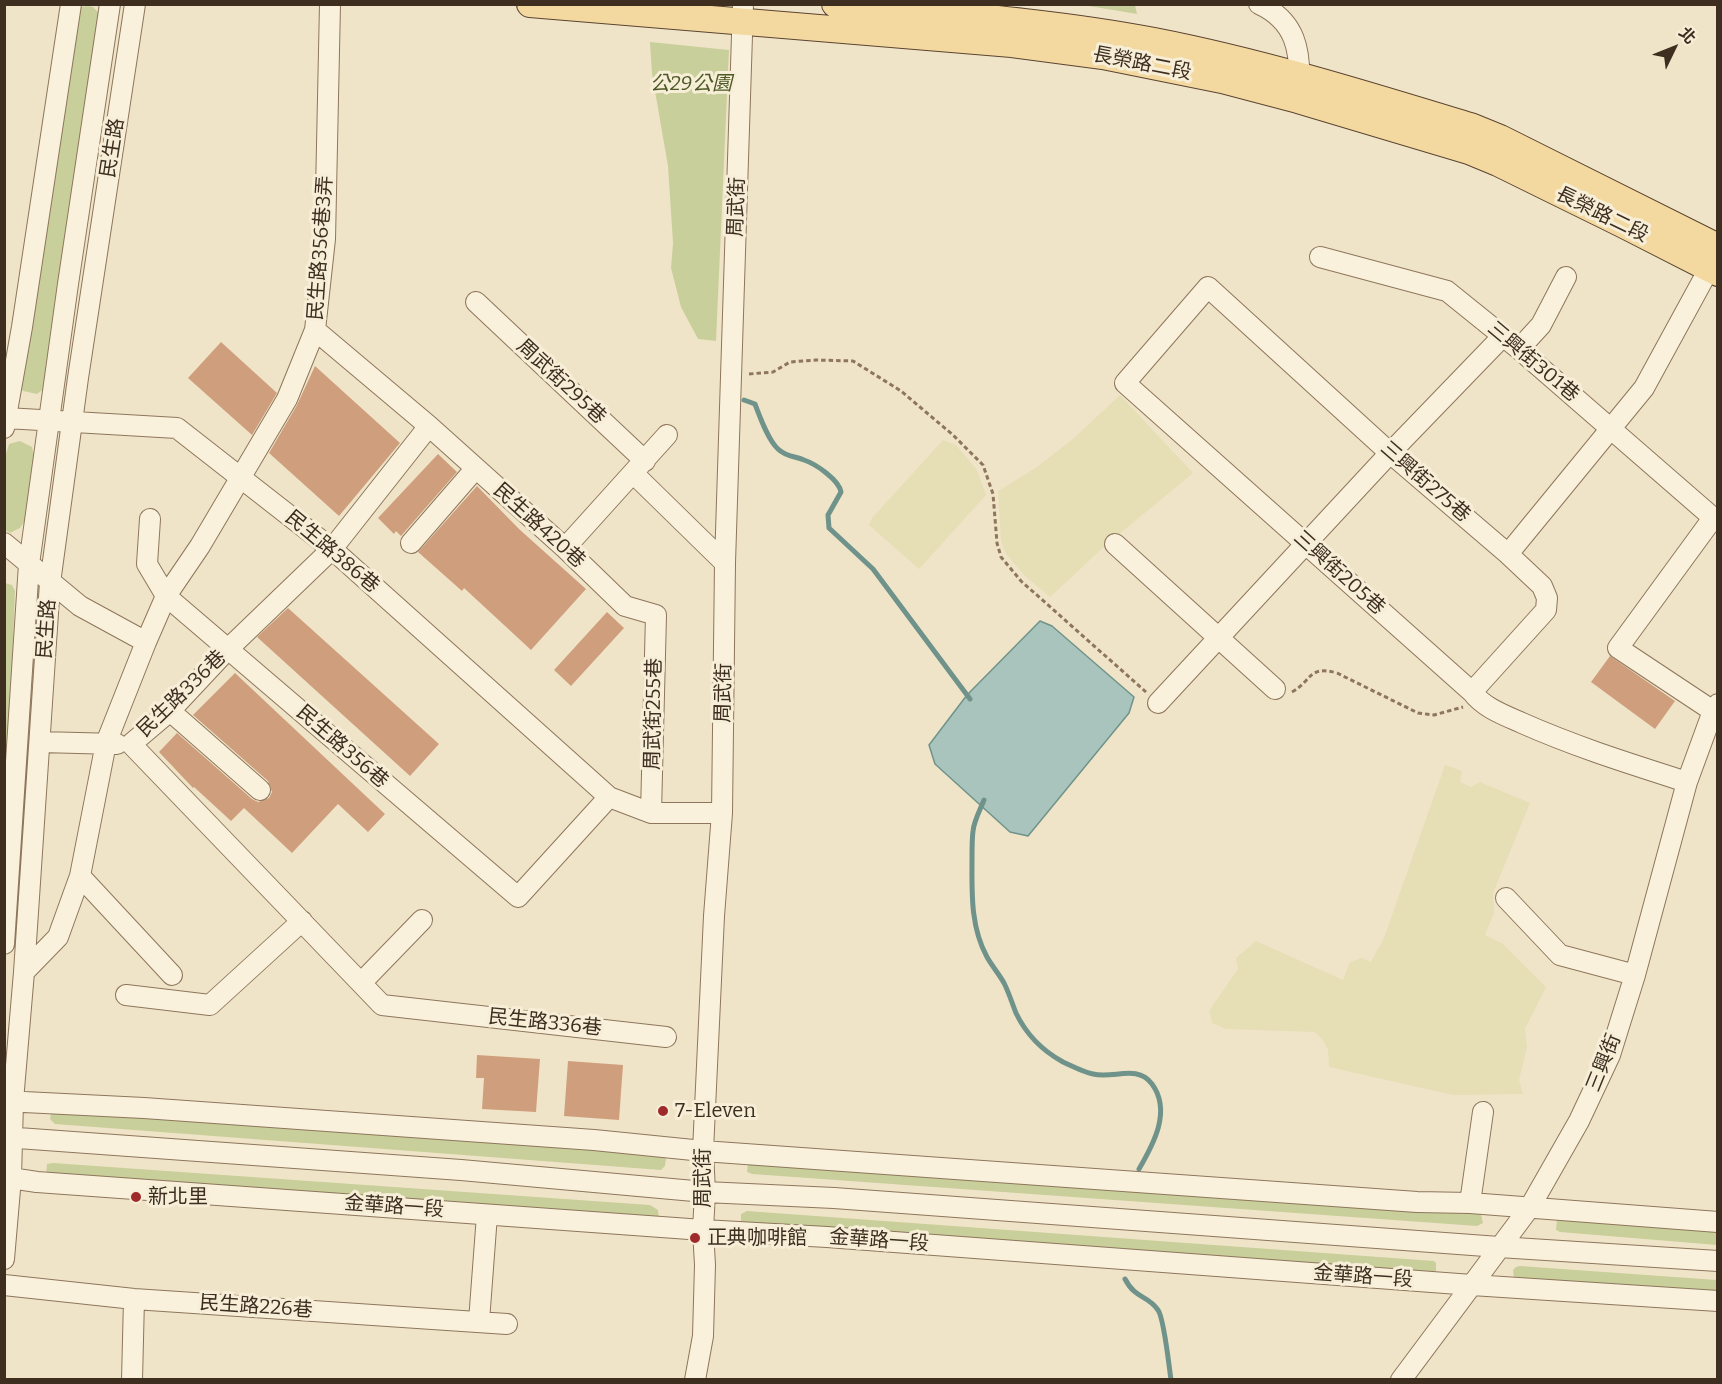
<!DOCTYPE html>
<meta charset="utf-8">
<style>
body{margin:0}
#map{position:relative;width:1722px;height:1384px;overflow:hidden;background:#f0e4c8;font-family:Bitter,"Noto Sans TC",serif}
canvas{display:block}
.frame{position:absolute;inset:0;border:6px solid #3d2e20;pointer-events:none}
.north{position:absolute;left:1644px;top:18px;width:60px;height:60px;-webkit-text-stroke:4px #f7eed8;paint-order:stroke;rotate:47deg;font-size:16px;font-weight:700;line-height:24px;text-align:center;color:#3d2e20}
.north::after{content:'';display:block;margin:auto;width:21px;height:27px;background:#3d2e20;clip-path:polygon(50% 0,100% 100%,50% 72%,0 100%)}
</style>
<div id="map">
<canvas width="1722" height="1384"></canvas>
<div class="frame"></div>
<div class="north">北</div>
</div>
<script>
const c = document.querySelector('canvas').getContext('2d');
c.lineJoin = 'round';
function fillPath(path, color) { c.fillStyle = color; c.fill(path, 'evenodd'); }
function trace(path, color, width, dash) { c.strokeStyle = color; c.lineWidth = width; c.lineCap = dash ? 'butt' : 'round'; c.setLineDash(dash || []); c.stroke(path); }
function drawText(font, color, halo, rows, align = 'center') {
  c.font = font + ' Bitter,"Noto Sans TC",serif'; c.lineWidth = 6; c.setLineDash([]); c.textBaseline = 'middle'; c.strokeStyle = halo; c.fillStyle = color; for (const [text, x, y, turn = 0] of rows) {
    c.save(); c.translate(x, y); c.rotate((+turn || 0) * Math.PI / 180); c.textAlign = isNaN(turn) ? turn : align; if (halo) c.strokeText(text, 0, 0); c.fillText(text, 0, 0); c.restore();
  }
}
fillPath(new Path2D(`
 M1120,395L1193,473L1106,545L1050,597L1025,576L1006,554L1001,541L998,491L1034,469L1073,439Z
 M943,440L956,445L977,470L986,495L919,569L869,525L872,518Z
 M1445,765L1462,771L1460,782L1471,787L1480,782L1530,803L1493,893L1494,913L1485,935L1503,944L1546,987L1525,1029L1527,1047L1519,1080L1523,1094L1453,1095L1329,1067L1328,1050L1323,1040L1315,1032L1226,1029L1212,1023L1209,1011L1238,969L1236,958L1256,941L1343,980L1350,962L1362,958L1371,962L1384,938Z`), '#e6deb5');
fillPath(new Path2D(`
 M1083,5H1135L1137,14Z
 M88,6L93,7L99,13L44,389L37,394L23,391L19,385L80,7Z
 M650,42L729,50L716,341L698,339L681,307L671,268L673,243L668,166L652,74Z
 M20,441L32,447L34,456L26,519L20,528L10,533L5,530L4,461L9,444Z
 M5,583L12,585L15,591L7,803L5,806Z
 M52,1108L664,1155L666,1158L665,1166L661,1170L55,1124L50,1119Z
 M748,1162L1481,1214L1483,1223L1477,1226L752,1174L747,1172Z
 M53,1163L650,1205L658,1210L659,1219L46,1175L47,1164Z
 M747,1211L1434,1261L1436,1263V1272L1435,1274L741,1223V1214Z
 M1557,1219L1717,1228V1245L1560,1232L1556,1230Z
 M1520,1266L1717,1280V1297L1514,1279L1513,1270L1516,1267Z`), '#c9cf9b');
const water = new Path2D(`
 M1040,621L1052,626L1134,697L1129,713L1028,836L1010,832L935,764L929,745L967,695Z`);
fillPath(water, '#a9c4bc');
trace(water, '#6f938a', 1.5);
trace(new Path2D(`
 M744,400L755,404C760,417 768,440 778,449C786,457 795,456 804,460C816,464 839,480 841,492L828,515L829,528L873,569L970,699
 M984,800C980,810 974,821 973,831C972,839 972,849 972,858C972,891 970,926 987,957C992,966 999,974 1004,983C1009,993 1012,1003 1016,1013C1026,1034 1043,1051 1063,1062C1072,1066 1083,1072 1093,1074C1114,1079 1137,1064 1152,1084C1172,1111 1153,1145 1139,1169
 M1125,1279C1136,1300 1147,1294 1158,1310C1164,1318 1169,1366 1171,1380`), '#6f938a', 5);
fillPath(new Path2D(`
 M221,342L277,393L252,435L188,378Z
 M315,366L400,443L339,516L269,453L297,405Z
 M438,454L457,472L401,536L396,531L394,534L378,518Z
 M477,486L519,529L586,589L531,650L464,588L462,591L418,552Z
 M288,608L439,744L410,776L257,637Z
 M607,612L624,628L571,686L554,670Z
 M1610,656L1675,701L1655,729L1591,682Z
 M235,673L385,814L368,832L338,804L292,853L244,808L231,821L194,787L193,788L159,752L177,733L252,799L258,802L269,798L272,792L268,781L193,715Z
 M477,1055L540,1059L536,1112L482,1109L484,1078H476Z
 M568,1061L623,1065L619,1120L564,1116Z`), '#cf9f7d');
const minor = new Path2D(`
 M1259,4C1296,21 1301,51 1299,88
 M1320,257L1447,291L1519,349L1718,522
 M476,302L645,461
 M315,330L429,426L565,548L625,606L656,615L651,813
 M1519,349L1541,325L1566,277
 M6,418L177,428L332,549L609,797L651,813H722
 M429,426L332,549L228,649L170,711L131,744L382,1005L666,1037
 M4,428L22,327L71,4
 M634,474L725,563
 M1713,518L1618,648L1713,711
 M150,519L147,564L166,596L518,897L609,797
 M4,543L80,606L146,642L166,596L200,546L287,399L315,330L325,239L330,4
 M411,543L476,468
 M1115,544L1275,689
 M565,548L667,435
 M1508,554L1644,388L1716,256
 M1472,692L1546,610L1547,598L1542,586L1508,554L1390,453L1208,287L1125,383L1472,692C1484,708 1504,715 1522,723C1576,747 1631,764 1687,782
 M1158,703L1390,453L1503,336
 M170,711L260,790
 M40,742L117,744
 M80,876L172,975
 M1506,898L1560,955L1635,975
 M4,944L29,564L68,284L110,4
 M24,972L58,937L80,876L106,743L146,642
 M361,983L422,920
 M126,995L210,1005L302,921
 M4,1101L144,1108L594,1140L703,1151L1417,1202L1470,1203L1718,1222
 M4,1137L461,1170L705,1192L834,1198L1499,1247L1718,1261
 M4,1177L37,1182L703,1230L827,1237L1472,1285L1718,1301
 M1470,1203L1483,1112
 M4,1259L11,1178L13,1101L24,972L50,583L78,378L135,4
 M4,1285L134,1299L507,1324
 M479,1321L487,1215
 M132,1380L134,1299
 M695,1380L703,1336L705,1265L703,1230L705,1192L703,1151L714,916L722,813L725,563L743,4
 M1401,1380L1530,1207L1579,1121L1610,1055L1635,975L1687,782L1713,711L1718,704`);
const major = new Path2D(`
 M530,4L1012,44L1103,56L1222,80L1298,100L1469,151L1498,163L1622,224L1718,273
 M835,4C941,14 1049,21 1154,41C1262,62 1368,95 1473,127L1500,138L1718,247`);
trace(minor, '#8d765c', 22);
trace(major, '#5b4430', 28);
trace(new Path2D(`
 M749,374L773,372L790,362L816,360L853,361L901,391L953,435L983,465L993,494L997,543L1001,557L1021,581L1146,692
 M1292,692C1312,681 1308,665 1337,673L1418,713L1434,715L1463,707`), '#8d765c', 3, [4.5, 3]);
trace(minor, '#faf1dc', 20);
trace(major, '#f3d9a0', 26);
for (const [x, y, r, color] of [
 [663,1111,6,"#9e2a2b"],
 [136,1197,6,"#9e2a2b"],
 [695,1238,6,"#9e2a2b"]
]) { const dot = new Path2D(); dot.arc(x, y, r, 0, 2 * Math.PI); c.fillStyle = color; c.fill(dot); trace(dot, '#f7eed8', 2); }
drawText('20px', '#3d2e20', '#f7eed8', [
 ["長榮路二段",1142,64,11],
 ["民生路",113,148,-81],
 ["周武街",737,207,-88],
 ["長榮路二段",1602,215,26],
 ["民生路356巷3弄",321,248,-86],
 ["三興街301巷",1533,362,40],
 ["周武街295巷",561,382,43],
 ["三興街275巷",1425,482,41],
 ["民生路420巷",539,526,42],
 ["民生路386巷",332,552,40],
 ["三興街205巷",1339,573,42],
 ["民生路",47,629,-86],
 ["周武街",724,693,-89],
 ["民生路336巷",182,694,-44],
 ["周武街255巷",654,714,-89],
 ["民生路356巷",342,747,41],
 ["民生路336巷",545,1023,6],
 ["三興街",1604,1063,-68],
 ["周武街",703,1178,-90],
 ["金華路一段",394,1207,4],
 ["金華路一段",879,1241,4],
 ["金華路一段",1363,1277,4],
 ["民生路226巷",256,1307,4]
]);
drawText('italic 20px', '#4d5a26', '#f7eed8', [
 ["公29公園",691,84]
]);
drawText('20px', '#3d2e20', '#f7eed8', [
 ["7-Eleven",675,1111],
 ["新北里",148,1197],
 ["正典咖啡館",707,1238]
], 'left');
</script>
